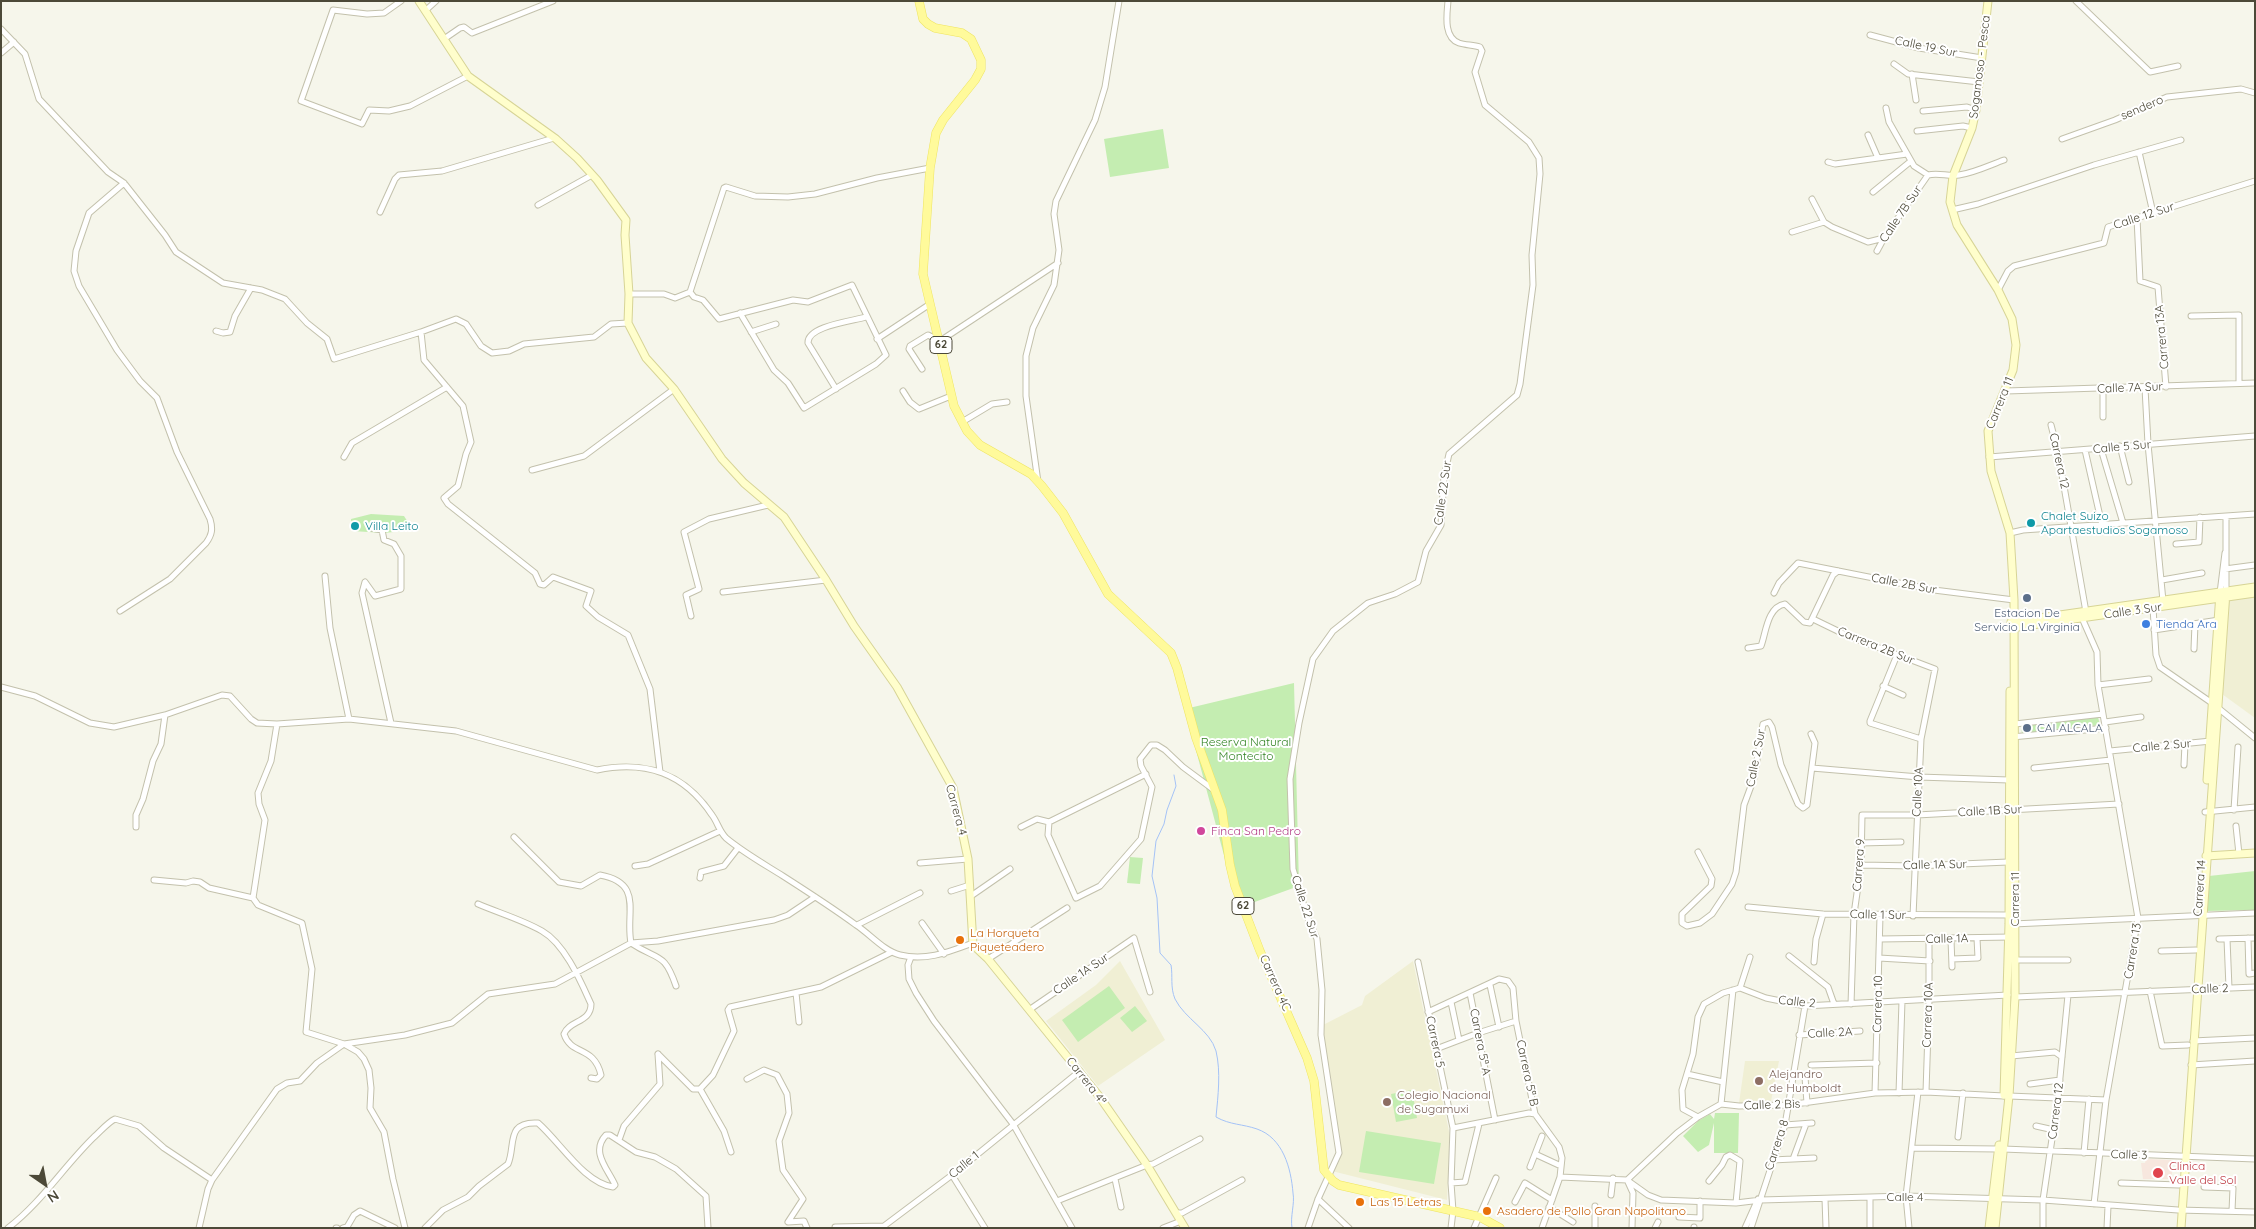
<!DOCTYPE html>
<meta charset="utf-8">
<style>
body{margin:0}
#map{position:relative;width:2256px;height:1229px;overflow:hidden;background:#f6f6eb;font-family:Quicksand,sans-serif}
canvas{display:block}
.frame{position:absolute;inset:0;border:2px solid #4c4938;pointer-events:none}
.north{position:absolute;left:20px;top:1159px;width:50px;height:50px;-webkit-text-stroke:4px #fff;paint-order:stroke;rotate:147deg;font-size:14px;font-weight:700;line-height:20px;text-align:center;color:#4c4938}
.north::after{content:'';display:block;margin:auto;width:18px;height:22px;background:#4c4938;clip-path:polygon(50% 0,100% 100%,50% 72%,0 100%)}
</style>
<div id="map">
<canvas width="2256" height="1229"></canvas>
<div class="frame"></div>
<div class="north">N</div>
</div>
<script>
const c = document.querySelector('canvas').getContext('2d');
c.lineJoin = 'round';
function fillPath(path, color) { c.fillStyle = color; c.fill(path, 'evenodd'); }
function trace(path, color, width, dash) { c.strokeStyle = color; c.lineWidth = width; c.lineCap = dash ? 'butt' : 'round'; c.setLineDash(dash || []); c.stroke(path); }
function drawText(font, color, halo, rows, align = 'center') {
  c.font = font + ' Quicksand,sans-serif'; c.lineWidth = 4; c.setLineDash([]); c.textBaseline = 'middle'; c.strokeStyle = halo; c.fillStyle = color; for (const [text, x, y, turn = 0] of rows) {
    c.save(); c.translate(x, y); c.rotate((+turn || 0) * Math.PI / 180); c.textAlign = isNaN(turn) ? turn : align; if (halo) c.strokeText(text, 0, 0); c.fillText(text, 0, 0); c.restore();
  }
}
fillPath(new Path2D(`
 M2255,595V718L2222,694L2228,599Z
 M1120,961L1165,1040L1098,1086L1046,1021L1096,985Z
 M1413,961L1450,1136L1447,1200L1332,1171L1340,1154L1327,1075L1323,1025L1362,1005L1365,996Z
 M1745,1061H1779L1771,1101L1739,1103Z`), '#f0efd4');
fillPath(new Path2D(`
 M2146,1159L2172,1160V1179H2143L2141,1163H2145Z`), '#f7e7de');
fillPath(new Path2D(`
 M1163,129L1169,168L1110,177L1104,139Z
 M371,514L404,516L413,530L384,533L352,531L351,519Z
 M1294,683L1299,886L1238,908L1185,709Z
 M2098,717L2100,725L2022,734L2021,726Z
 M1130,857L1143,858L1140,884L1127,883Z
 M2255,871V910L2205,911L2209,876Z
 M1109,986L1125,1008L1078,1042L1062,1020Z
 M1135,1006L1147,1021L1132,1032L1120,1018Z
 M1412,1090L1417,1118L1396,1122L1391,1094Z
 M1715,1113H1739L1738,1153H1714V1123L1709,1145L1698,1152L1683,1136L1698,1121L1710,1114L1714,1119Z
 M1366,1131L1441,1143L1434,1184L1359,1172Z`), '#c4edb1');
trace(new Path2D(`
 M1174,775L1176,786L1167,810L1164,824L1156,841L1152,876L1157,898L1160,953L1171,965C1173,976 1170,987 1175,999C1185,1019 1210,1030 1216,1051C1221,1072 1218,1096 1216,1117C1230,1125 1243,1124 1257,1129C1283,1138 1291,1168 1293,1193C1295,1204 1290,1216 1292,1228`), '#a4c2f6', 1);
const street = new Path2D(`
 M401,1L384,13L367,14L333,10L301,101L362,124L369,110L389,111L410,106L468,76
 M2076,1L2150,72L2178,66
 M425,11L436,1
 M1,29L25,54L39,99L108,172L124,183L165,235L176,252L223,283L262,290L285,299L307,323L327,339L334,359L421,332L456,319L466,324L481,346L492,353L509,351L524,344L594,337L611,324L628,323
 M1870,35L1919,48L1982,58
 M444,39L460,28L464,27L472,33L553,1
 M1,53L14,42
 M1894,64L1908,74L1979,82
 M1912,74L1916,100
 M1886,108L1889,122L1914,166L1928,175
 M1923,111L1967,107L1976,110
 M1917,131L1963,126L1972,128
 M1868,135L1878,158
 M2062,139L2115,120L2167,97L2241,89L2255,93
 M2139,152L2153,213
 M1828,162L1835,164L1907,154
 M1873,192L1911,161
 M1812,199L1824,222L1832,227L1868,242L1884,238
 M538,205L592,175
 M1952,210L1978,204L2094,165L2181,140
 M380,212L395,179L399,175L442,171L554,138
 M2137,218L2140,281L2158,287L2166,387
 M1792,232L1824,222
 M1877,251L1884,238L1928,175C1939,172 1948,177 1959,175C1974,173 1990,165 2004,160
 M1998,290L2008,271L2014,266L2104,243L2108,227L2255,181
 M690,292L694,297L703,300L719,319L793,300L808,302L852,285L886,355L876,364L804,408L788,383L774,370L740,313
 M629,294H664L675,298L690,292L724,188L726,187L755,196L788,197L815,194L877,178L930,168
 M2191,316L2239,315V383
 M216,331L223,333L230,332L235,316L251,288
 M421,332L424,360L463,406L471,442L466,454L458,486L444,498L448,504L535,573L540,584L544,585L553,577L591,591L586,606L598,617L628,635L650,689L660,772
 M751,332L776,324
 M877,339L930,304
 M922,369L909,349L910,346L928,335L940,341L1058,263
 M2145,388L2148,444L2163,601
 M836,389L808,343C807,326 853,321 866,317
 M2103,389V417
 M903,391L910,402L919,409L951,396
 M2006,391L2255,383
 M962,422L992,404L1007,402
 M2051,425L2058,452L2086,612
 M2120,446L2129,482
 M2101,449L2123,523
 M2085,450L2102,525
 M344,457L352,443L447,387
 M1989,457L2255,436
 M532,470L584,456L674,389
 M1038,482L1026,396V356L1033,328L1054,285L1059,250L1054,214L1056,201L1095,120L1105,87L1119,1
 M371,528L382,530L384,540L394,544L401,556V589L375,596L365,582L362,593L391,723
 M2010,533L2023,530L2255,514
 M2176,544L2199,542L2200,517
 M2225,569L2255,565
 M325,576L330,628L349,719
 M2162,580L2202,573
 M723,592L826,580
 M2226,592V516
 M1774,593L1779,583L1798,563L1934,590L2014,600
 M2220,593L2225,553
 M2153,608L2156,655L2160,667L2212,703L2255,738
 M120,611L170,579L206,543C212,535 213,529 210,519L177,452L157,398L140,381L117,350L79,286L74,271L76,251L89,213L124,183
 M691,616L686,595L699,589L684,532L709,519L768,505
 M2082,618L2097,652L2098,685L2138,918L2106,1100L2094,1204
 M1813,619L1848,636L1935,669L1921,739L1913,916
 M2154,630L2219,620
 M1748,648L1761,646C1766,633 1767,607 1785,604L1804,622L1810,623L1833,575L1838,571
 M2194,649L2195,624
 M1897,655L1870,721V723L1921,739
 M2098,685L2149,679
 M1883,686L1903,695
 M1,687L35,696L90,723L114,727L165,715L222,695L230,696L251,719L257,723L277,724L349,719L456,731L597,770C646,760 684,773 712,815C718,823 719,831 726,838C744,853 764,864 783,876C808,892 833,908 856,925C870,934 884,951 900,955C925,961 946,953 970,944L973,945
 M2105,722L2141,717
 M277,724L271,761L258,793L259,804L265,820L253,898L258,905L302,923L312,969L306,1032L344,1044L358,1052L364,1059L369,1070L371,1088L370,1108L384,1132L393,1179L405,1228
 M2015,724L2103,714
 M2012,737L2106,728
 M2110,751L2211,741
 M2184,765L2185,744
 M1812,768L1919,777L2009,780
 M2034,768L2111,760
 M2234,810L2238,747
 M2205,812L2255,807
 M1049,822L1048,835L1076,898L1100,886L1141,839L1152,787L1141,766L1140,759L1151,745H1157L1165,750L1183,767L1214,790
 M1049,822L1146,774
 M2236,826L2239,854
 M136,827V815L143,799L153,761L161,744L165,715
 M1021,827L1037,819L1049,822
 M514,837L559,882L581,886L600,875C644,883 625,913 631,943C658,961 664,951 676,986
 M1860,843L1901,842
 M1698,852L1712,879L1711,886L1682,914V923L1687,926L1700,923L1712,914L1732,884L1736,872L1744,805L1754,778L1763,724L1769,722L1772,727L1781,765L1798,804L1803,808L1807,805L1815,743L1811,734
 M920,863L968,859
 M1861,865L1915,866L2008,862
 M635,866L648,864L720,831
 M700,878L701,872L724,866L738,848
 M154,880L186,883L193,881L200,882L209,888L253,898
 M951,891L970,885
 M971,896L1010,869
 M478,904C499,913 523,920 542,931C565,944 581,982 591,1004C591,1023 569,1020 564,1034C571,1056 594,1045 601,1075L597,1079L591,1078
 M1748,907L1823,914L2009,915
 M922,923L944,954
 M2013,924L2255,913
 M857,925L920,893
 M2248,938L2249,974L2255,973
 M1880,939L2012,937
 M1951,939L1952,967
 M2219,939L2255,938
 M2227,939L2229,988
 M2161,951L2196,950
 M1789,956L1828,987L1834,1004
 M911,957L908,965L909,979L916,993L934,1021L1013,1124L1072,1228
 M1879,958L1930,961
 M988,959L1067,908
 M1952,959L1978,958L1977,938
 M2015,960H2068
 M1418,962L1453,1128L1451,1183L1453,1211L1451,1228
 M1814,962L1816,939L1823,914
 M1490,985L1499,1027
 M1740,988L1750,957
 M2150,991L2162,1046L2188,1045
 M796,993L799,1022
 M1470,993L1495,1120
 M2015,997L2255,987
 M1451,1002L1459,1040
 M1851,1004L1854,914L1861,865L1862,815H1917L2119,804
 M1029,1010L1134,938L1150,992
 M1428,1012L1499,979L1508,981L1513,988L1516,1021L1535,1114L1559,1147L1562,1158L1560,1177L1542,1228
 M1799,1035L1860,1031
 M2193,1041L2255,1038
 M1436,1049L1478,1033L1516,1021
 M658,1054L693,1089H700L713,1075L734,1031L728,1010L730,1007L821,987L892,952
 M2011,1056L2055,1052L2062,1057
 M1811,1065L1877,1063
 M2191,1065L2255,1061
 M1687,1074L1723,1082
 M1805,1077L1807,1103
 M747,1079L764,1070L777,1075L787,1094L789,1113L779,1141L783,1170L803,1199L788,1222L804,1221L807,1228
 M2030,1084L2060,1080
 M700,1089L724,1131L731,1152
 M1926,1092L1929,1000V939
 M1875,1093L1880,916
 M1899,1093L1902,1001
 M2009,1096L2106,1100
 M1721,1104L1733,990
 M1698,1117L1683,1109L1682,1090L1693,1054L1698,1017L1704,1004L1723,993L1740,988L1766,998L1805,1006L2008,995
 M1785,1125L1812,1123
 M2036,1126L2054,1130
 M1453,1128L1529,1113L1535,1114
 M1958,1137L1963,1093
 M619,1140L624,1126L660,1084L658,1054
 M1913,1148L1998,1149
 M2003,1149L2255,1159
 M2084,1153L2089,1099
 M1535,1154L1561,1166
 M1793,1159L1806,1124
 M1772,1160L1814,1158
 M1530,1167L1542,1136
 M952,1175L985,1228
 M1560,1177L1627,1180L1648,1195L1661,1200L1736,1203L1761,1200L1906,1196L2043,1200L2178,1210L2255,1212
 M1115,1179L1121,1207
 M1627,1180L1677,1133L1698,1117L1721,1104L1739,1106L1788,1105L1875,1093L1926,1092L2004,1096
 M1709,1181L1722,1165L1726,1157L1730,1155L1740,1161L1736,1203
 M1628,1182L1633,1193L1632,1228
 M1451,1183L1465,1182L1479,1124
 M2121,1183L2179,1185
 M2204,1187L2233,1188L2232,1211
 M1611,1195L1613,1178
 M1318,1199L1349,1228
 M1825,1199L1826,1228
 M1057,1201L1147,1165L1153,1164L1200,1139
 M1515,1202L1525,1183L1552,1200
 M1549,1207L1573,1222
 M1177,1213H1182L1242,1180
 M1679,1217L1700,1218V1201
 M835,1227L884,1226L952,1175L1080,1071
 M1694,1227V1228
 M8,1228C42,1202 64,1166 94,1137C101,1131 107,1123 115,1119L139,1126L164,1148L212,1180
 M199,1228L208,1189L212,1180L277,1089L287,1083L300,1081L317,1063L344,1044L405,1035L452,1023L488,994L555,984L631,943L658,941L774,920L788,915L815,897
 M336,1228H337
 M343,1228L347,1227L354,1215L360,1211L395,1228
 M425,1228L443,1210L468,1197L479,1186L508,1164C516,1146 505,1121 538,1123C560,1142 584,1183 613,1187L615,1185C608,1169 590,1152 606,1135H610L636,1152L655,1157L676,1169L706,1196L708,1228
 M1163,1228L1181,1221
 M1308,1228L1318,1199L1339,1153L1321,1035L1322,990L1317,939L1307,916L1293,869L1290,779L1299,723L1313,659L1333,631L1368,603L1395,594L1418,582L1426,551L1441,525L1444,476L1449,454L1517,395L1520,384L1533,285L1532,255L1540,174L1539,158L1529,142L1485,105L1475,72L1482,51L1480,47C1473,45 1465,45 1459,43C1443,37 1447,14 1448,1
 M1474,1228L1496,1178
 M1595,1228V1206
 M1655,1228L1658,1222
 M1745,1228L1758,1199
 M1751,1228L1785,1125L1805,1006
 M1870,1228V1197
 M1909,1228L1906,1196L1918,1092
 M2043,1228V1200L2058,1098L2068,995
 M2107,1228L2108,1206`);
const secondary = new Path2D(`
 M419,1L468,76L556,139L577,158L597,180L626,220L625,235L629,294L628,323L646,358L674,389L722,459L744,483L784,517L826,580L854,626L897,687L953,788L968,859L973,945L988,959L1099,1096L1147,1165L1185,1228
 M1988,1L1976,110L1972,128L1953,176L1950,202L1957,225L1998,290L2012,319L2016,345L2013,370L1988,431L1991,471L2010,533L2014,600L2015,997L2009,1096L1995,1228
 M2011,622L2255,587
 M2011,628L2255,593
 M2207,780L2220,593
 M2206,856L2255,853
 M2004,1095L2009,924L2010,691
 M1989,1228L1999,1145
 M2181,1228L2226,592`);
const primary = new Path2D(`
 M919,1L923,19L928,24L935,28L962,33L971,39L981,60V69L975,80L943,120L936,133L930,168L923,274L954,406L967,431L980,445L1031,474L1042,486L1063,513L1108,594L1171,653L1177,668L1196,738L1222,810L1230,865L1235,886L1260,951L1307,1058L1314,1081L1324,1170L1333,1181L1339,1185L1480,1217L1500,1228`);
trace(street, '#c3c1ac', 7);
trace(secondary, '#d7d496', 9);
trace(primary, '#eee462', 9);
trace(street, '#fff', 5);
trace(secondary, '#fffecc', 7);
trace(primary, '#fffa9b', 8);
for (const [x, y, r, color] of [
 [2031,523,5,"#0f9aa8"],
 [355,526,5,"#0f9aa8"],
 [2027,598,5,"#5c6f8a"],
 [2146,624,5,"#3f7fe0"],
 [2027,728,5,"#5c6f8a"],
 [1201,831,5,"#d1479c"],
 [960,940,5,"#e8710a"],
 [1759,1081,5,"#8d6e63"],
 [1387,1102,5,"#8d6e63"],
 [2158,1173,6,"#e0444e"],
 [1360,1202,5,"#e8710a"],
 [1487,1211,5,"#e8710a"]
]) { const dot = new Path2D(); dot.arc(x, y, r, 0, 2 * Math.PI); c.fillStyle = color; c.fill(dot); trace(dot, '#fff', 2); }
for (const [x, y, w] of [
 [941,345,22],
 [1243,906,22]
]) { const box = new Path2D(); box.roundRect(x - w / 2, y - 8.5, w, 17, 4); c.fillStyle = '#fff'; c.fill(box); trace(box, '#4c4938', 1); }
drawText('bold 11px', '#4c4938', null, [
 ["62",941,345],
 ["62",1243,906]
]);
drawText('12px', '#4c4938', '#fff', [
 ["Calle 19 Sur",1926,47,12],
 ["Sogamoso - Pesca",1980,67,-83],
 ["sendero",2142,108,-23],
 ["Calle 7B Sur",1901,214,-56],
 ["Calle 12 Sur",2144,216,-18],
 ["Carrera 13A",2162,337,-95],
 ["Calle 7A Sur",2130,388,-2],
 ["Carrera 11",2000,403,-68],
 ["Calle 5 Sur",2122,447,-5],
 ["Carrera 12",2059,461,78],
 ["Calle 22 Sur",1443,493,-82],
 ["Calle 2B Sur",1904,584,11],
 ["Calle 3 Sur",2133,611,-8],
 ["Carrera 2B Sur",1876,646,22],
 ["Calle 2 Sur",2162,746,-5],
 ["Calle 2 Sur",1756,758,-79],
 ["Calle 10A",1918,792,-87],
 ["Carrera 4",956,810,75],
 ["Calle 1B Sur",1990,811,-3],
 ["Carrera 9",1859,865,-86],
 ["Calle 1A Sur",1935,865,-1],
 ["Carrera 14",2200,888,-86],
 ["Carrera 11",2015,899,-90],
 ["Calle 22 Sur",1305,907,72],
 ["Calle 1 Sur",1878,915,1],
 ["Calle 1A",1947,939,-1],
 ["Carrera 13",2133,951,-81],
 ["Calle 1A Sur",1081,974,-34],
 ["Carrera 4C",1275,983,66],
 ["Calle 2",2210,989,-2],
 ["Calle 2",1797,1002,6],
 ["Carrera 10",1878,1004,-89],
 ["Carrera 10A",1928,1015,-88],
 ["Calle 2A",1830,1033,-3],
 ["Carrera 5",1435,1042,78],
 ["Carrera 5ª A",1480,1042,79],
 ["Carrera 5ª B",1527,1073,78],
 ["Carrera 4ª",1086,1081,52],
 ["Calle 2 Bis",1772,1105,-2],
 ["Carrera 12",2056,1111,-83],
 ["Carrera 8",1777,1145,-72],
 ["Calle 3",2129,1155,2],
 ["Calle 1",964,1165,-39],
 ["Calle 4",1905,1197]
]);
drawText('12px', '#0d838f', '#fff', [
 ["Chalet Suizo",2041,516],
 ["Apartaestudios Sogamoso",2041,530],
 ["Villa Leito",365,526]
], 'left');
drawText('12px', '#4e5e75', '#fff', [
 ["Estacion De",2027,613],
 ["Servicio La Virginia",2027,627],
 ["CAI ALCALA",2037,728,"left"]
]);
drawText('12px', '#366cbe', '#fff', [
 ["Tienda Ara",2156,624]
], 'left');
drawText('12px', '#338425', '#fff', [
 ["Reserva Natural",1246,742],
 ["Montecito",1246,756]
]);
drawText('12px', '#b23c85', '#fff', [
 ["Finca San Pedro",1211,831]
], 'left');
drawText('12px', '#c56008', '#fff', [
 ["La Horqueta",970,933],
 ["Piqueteadero",970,947],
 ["Las 15 Letras",1370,1202],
 ["Asadero de Pollo Gran Napolitano",1497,1211]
], 'left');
drawText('12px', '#785e54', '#fff', [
 ["Alejandro",1769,1074],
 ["de Humboldt",1769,1088],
 ["Colegio Nacional",1397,1095],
 ["de Sugamuxi",1397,1109]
], 'left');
drawText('12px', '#be3a42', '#fff', [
 ["Clinica",2169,1166],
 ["Valle del Sol",2169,1180]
], 'left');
</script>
